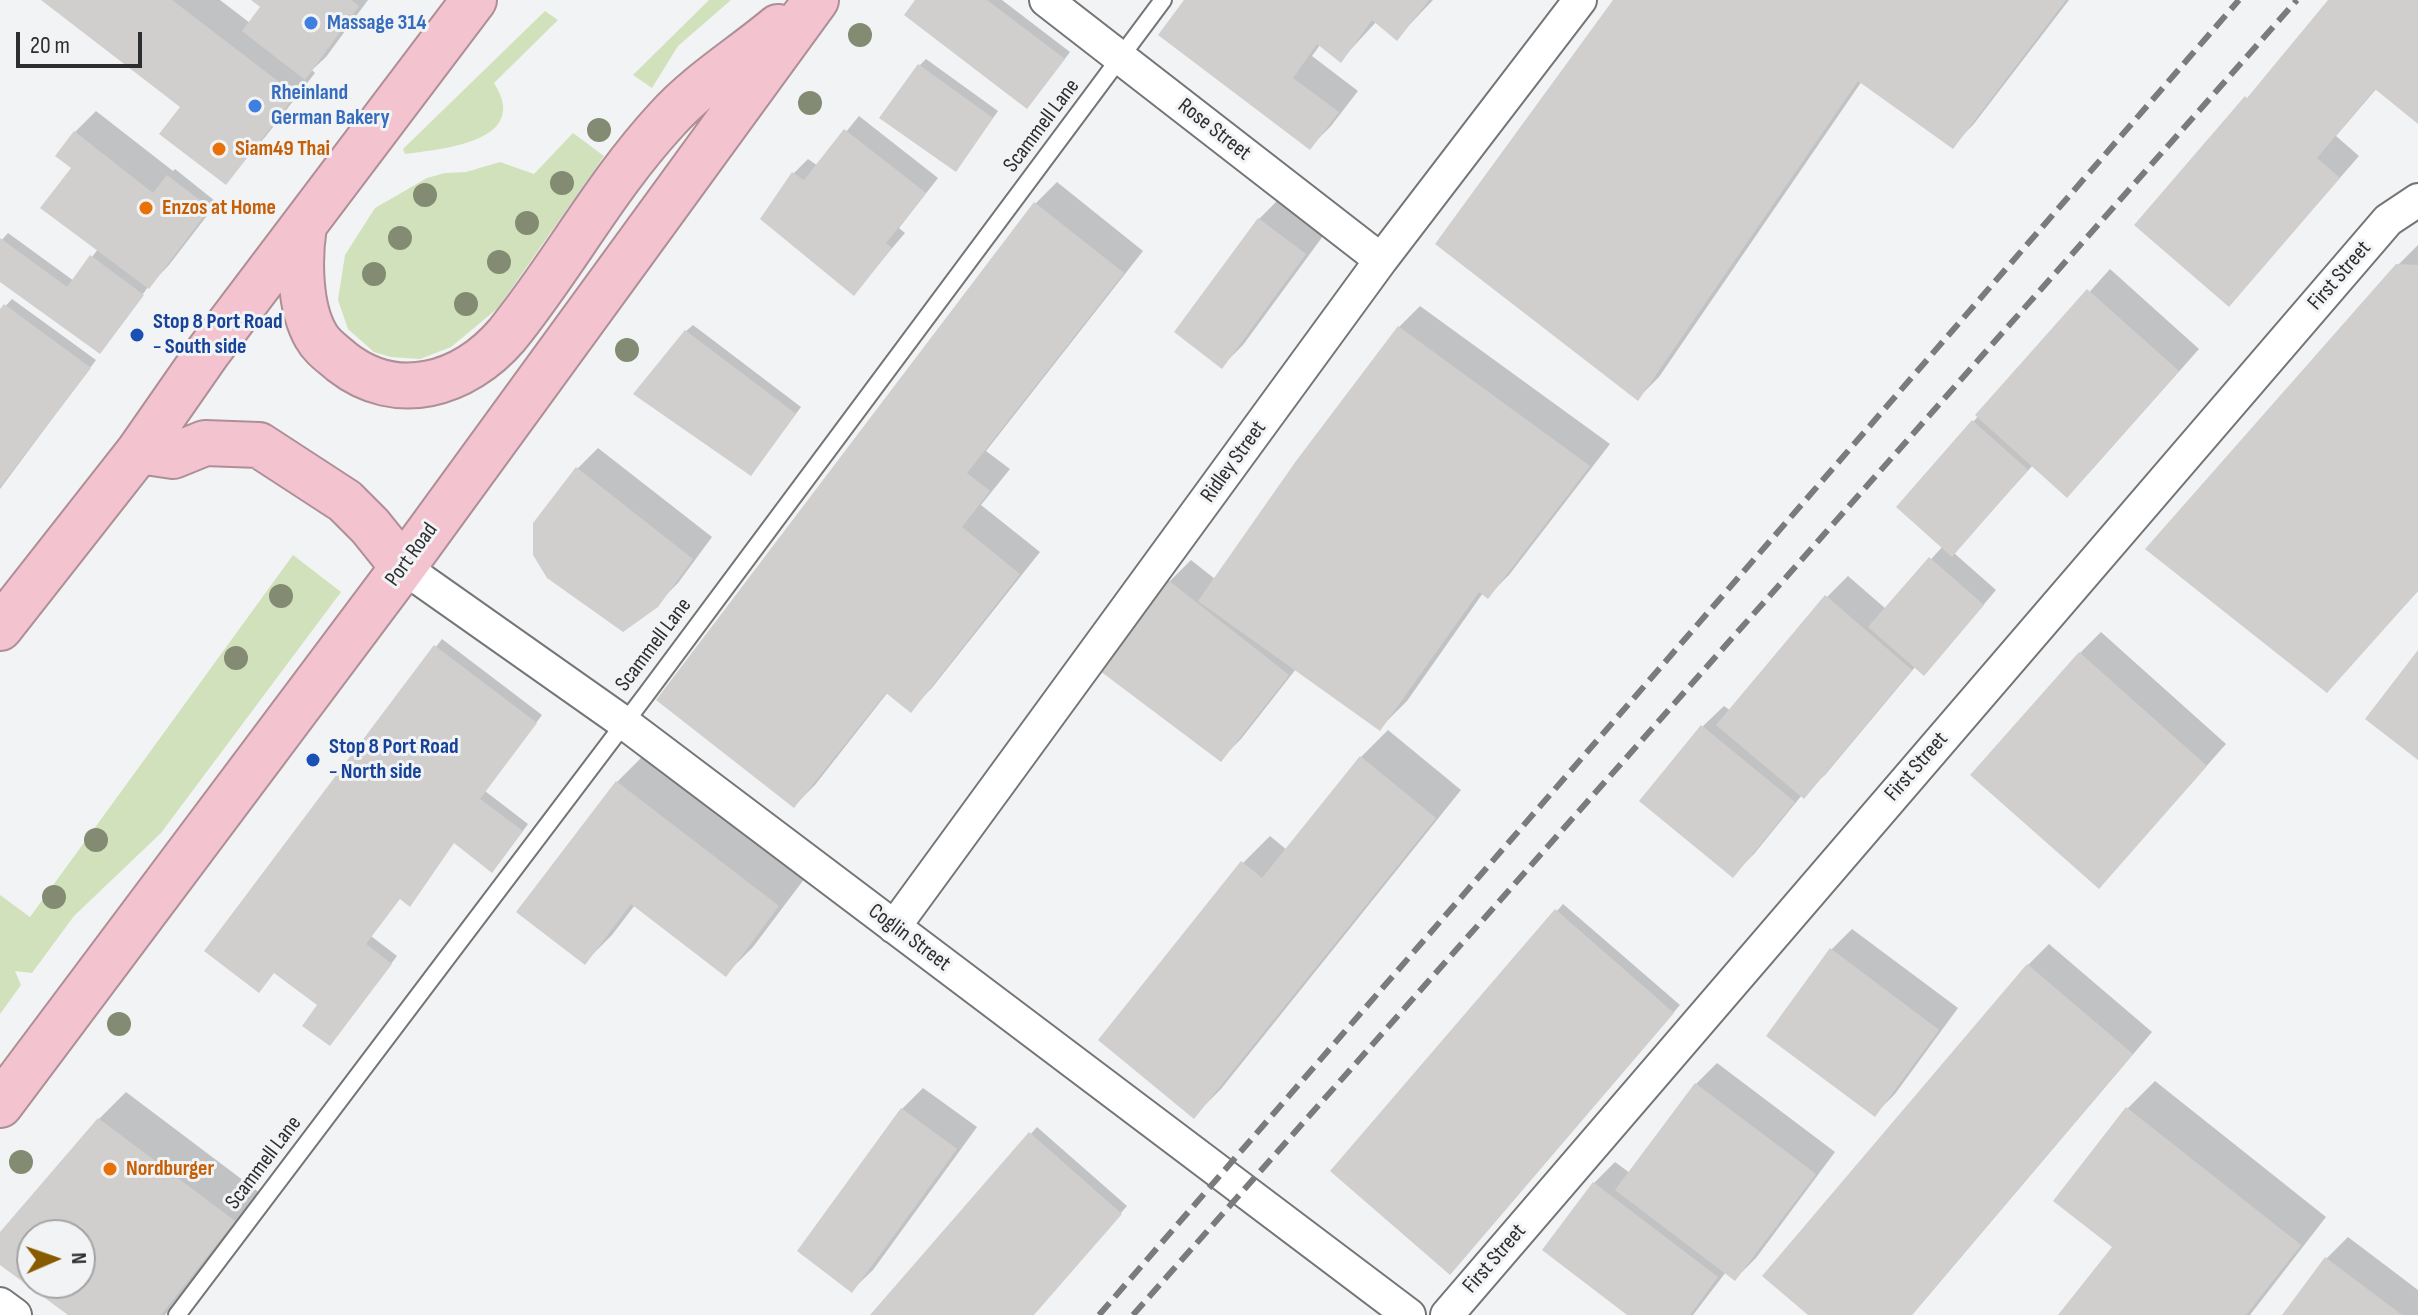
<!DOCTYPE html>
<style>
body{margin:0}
#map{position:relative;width:2418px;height:1315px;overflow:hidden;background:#f2f3f5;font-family:"Sofia Sans Condensed",sans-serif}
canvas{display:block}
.north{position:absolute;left:16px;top:1219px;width:80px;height:80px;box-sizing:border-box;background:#f2f3f5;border:2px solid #a3a4a6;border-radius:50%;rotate:88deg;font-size:22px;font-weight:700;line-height:32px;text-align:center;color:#2d2e2f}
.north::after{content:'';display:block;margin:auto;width:28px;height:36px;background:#895b00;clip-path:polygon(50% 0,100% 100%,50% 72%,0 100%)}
.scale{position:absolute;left:16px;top:32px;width:126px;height:36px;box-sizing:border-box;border:4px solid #2d2e2f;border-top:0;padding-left:10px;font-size:24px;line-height:28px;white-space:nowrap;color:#2d2e2f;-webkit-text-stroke:6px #f2f3f5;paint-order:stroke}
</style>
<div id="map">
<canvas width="2418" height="1315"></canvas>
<div class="north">N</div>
<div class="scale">20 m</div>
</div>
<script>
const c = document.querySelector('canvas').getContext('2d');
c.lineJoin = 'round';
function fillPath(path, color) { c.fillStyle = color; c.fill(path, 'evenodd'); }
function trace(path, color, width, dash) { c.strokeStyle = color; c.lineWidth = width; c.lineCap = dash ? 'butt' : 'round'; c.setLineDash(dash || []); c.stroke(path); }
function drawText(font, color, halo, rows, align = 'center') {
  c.font = font + ' "Sofia Sans Condensed",sans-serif'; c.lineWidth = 6; c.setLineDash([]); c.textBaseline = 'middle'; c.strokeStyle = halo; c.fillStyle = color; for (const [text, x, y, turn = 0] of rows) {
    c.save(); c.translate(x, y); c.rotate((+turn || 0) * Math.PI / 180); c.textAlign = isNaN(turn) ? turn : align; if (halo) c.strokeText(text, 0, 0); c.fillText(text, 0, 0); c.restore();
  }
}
fillPath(new Path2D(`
 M709,0H731L678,46L652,88L633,75Z
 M545,11L558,20L494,83C532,142 442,149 405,154L403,149Z
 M573,133L604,156L498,308L451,347L420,359L391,357L374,352L348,329L338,300L345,255L375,208L427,178L445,173L466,172L500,162L534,174Z
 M293,555L341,592L161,833L74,916L32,973L15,971L21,985L0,1014V895L30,917Z`), '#d1e1bb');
fillPath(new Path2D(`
 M43,0H220L250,23L262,7L254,0H368L326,57L312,70L315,73L266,136L226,182L182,108Z
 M917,0H1002L1070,52L1033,100Z
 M1186,0H1433L1397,38L1377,21L1341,60L1320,45L1312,56L1358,91L1331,126L1310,147Z
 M1615,0H2069L1973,125L1952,146L1862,81L1659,377L1638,398Z
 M2330,0H2418V121L2377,88L2336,136L2359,156L2229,305L2305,31Z
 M926,59L998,111L962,162L919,66Z
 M96,111L173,171L175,169L215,201L216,204L169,265L148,287L106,345L0,279V242L8,233L74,281L98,249L73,168L75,132Z
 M859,116L938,178L899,228L905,233L854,293L763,219L794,173L808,159L818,166Z
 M1057,182L1143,251L986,451L1010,469L981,505L1040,552L931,689L910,710L888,692L815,785L794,806L659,700L1036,203Z
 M1280,198L1326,232L1243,345L1222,366L1176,332L1259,219Z
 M2418,245V591L2327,690L2398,265Z
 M2110,269L2199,349L2088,474L2033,465L1954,553L1996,590L1938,659L1916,666L1825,775L1802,795L1754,854L1733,875L1703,726L1724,706L1731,711L1827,597L1848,576L1886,609L1943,546L1973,422Z
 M12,299L96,360L0,489V312Z
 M1420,306L1610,444L1509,575L1488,596L1483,593L1407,701L1380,728L1296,669L1241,739L1220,760L1103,671L1170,581L1191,560L1215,579L1399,327Z
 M693,325L801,407L757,466L686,331Z
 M598,448L712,537L678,583L656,605L577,469Z
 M2101,632L2226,744L2119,865L2080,653Z
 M442,639L542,715L485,791L528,824L499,863L455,841L400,897L371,936L397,956L336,1037L320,1005L275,971L206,951Z
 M1388,730L1461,790L1221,1089L1194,1116L1243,863L1270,836L1287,850L1361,757Z
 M644,755L805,878L753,947L726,974L635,905L612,935L585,962L617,782Z
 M1563,904L1680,1005L1456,1265L1333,1170Z
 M1852,929L1958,1008L1895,1094L1874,1115L1831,950Z
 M2049,944L2152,1032L1912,1315H1811L1765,1275L2028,965Z
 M1717,1063L1835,1152L1756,1258L1735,1279L1726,1272L1693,1315H1631L1594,1183L1615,1162L1630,1173L1696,1084Z
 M2155,1081L2326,1217L2250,1315H2061L2115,1246L2056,1200L2128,1108Z
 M923,1088L977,1127L873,1270L852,1290L902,1109Z
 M126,1092L260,1193L165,1315H71L0,1258V1235L99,1119ZM32,1235H80V1283H32Z
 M1037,1127L1127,1206L1032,1315H872Z
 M2348,1237L2418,1290V1315H2285L2327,1258Z`), '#0003');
fillPath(new Path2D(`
 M41,0H172L296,95L226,185L159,134L180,107Z
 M251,0H351L359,6L305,80L242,31L260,7Z
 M915,0H987L1065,59L1027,109L904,15Z
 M1184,0H1429L1397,41L1372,20L1341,63L1317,44L1293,78L1339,112L1310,150L1158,35Z
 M1613,0H2066L1953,149L1858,81L1638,401L1435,244Z
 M2328,0H2418V124L2375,89L2317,158L2340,178L2229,307L2134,225L2245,96L2247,98Z
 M918,64L993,118L956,172L879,118Z
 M844,129L926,193L886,243L892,248L854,296L760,219L792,172L804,180Z
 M74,131L153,193L167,175L210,208L149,289L40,208L71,168L55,156Z
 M1034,202L1124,273L967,473L990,491L962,527L1020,574L911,713L886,693L794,808L656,700Z
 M1258,218L1306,254L1222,369L1174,332Z
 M0,238L67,287L90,255L144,295L100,354L0,282Z
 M2396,264L2418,265V591L2327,693L2145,549Z
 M2087,289L2179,371L2067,498L1975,415Z
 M4,304L91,368L0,487V309Z
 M1398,326L1590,466L1488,599L1479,592L1380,731L1198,601L1296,461Z
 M685,330L796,414L751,476L633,394Z
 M1972,420L2028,470L1952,557L1896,507Z
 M576,467L693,559L658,607L623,632L547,578L533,555V523Z
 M1929,557L1984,605L1924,676L1868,627Z
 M1168,580L1289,675L1221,762L1100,671Z
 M1825,595L1912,670L1804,799L1716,725Z
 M434,645L537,723L480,799L523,831L492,873L454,843L410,907L400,899L366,944L392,964L330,1046L302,1026L317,1005L274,973L259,993L204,951Z
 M2418,650V760L2365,719Z
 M2079,652L2207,766L2099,889L1970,775Z
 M1701,725L1795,802L1733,878L1639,801Z
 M1360,756L1436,818L1194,1119L1098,1040L1241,861L1262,878Z
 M616,781L779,906L726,977L631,904L585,965L516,912Z
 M1555,909L1674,1013L1450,1275L1330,1171Z
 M1830,948L1939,1030L1875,1117L1766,1036Z
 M2027,964L2133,1054L1912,1315H1808L1762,1276Z
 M1695,1083L1816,1174L1735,1281L1615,1190Z
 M2126,1107L2301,1245L2246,1315H2058L2112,1247L2053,1201Z
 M901,1108L957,1149L852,1293L797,1251Z
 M98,1118L235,1221L161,1315H68L0,1265V1232ZM32,1235H80V1283H32Z
 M1029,1132L1122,1214L1034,1315H870Z
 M1593,1182L1718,1277L1690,1315H1627L1542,1250Z
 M2325,1257L2402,1315H2282Z`), '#d1cfcd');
const lane = new Path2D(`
 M177,1315L648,692L1163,0`);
const street = new Path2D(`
 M1046,0L1381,260
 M403,567L623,722L1409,1315
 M894,927L1381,260L1580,0
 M0,1304L15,1315
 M1447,1315L2388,220L2418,200`);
const highway = new Path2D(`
 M304,226C299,258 299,307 316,336C322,347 333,354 342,362C397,405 464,385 507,335C563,266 605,186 666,120C698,84 741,58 778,27
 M139,451L173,456L205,443L259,445L345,501L370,526L403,567
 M0,628L139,451L208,352L474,0
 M0,1105L403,567L816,0`);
trace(lane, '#747577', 20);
trace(street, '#747577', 36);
trace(highway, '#ae8f97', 48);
trace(lane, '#fff', 16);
trace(street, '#fff', 32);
trace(highway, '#f3c3cf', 44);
trace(new Path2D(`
 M1099,1315L2239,0
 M1133,1315L2297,0`), '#7a7b7c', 6, [16, 8]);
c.fillStyle = '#838b73';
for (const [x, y] of [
 [860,35],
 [810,103],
 [599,130],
 [562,183],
 [425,195],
 [527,223],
 [400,238],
 [499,262],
 [374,274],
 [466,304],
 [627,350],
 [281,596],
 [236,658],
 [96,840],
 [54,897],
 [119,1024],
 [21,1162]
]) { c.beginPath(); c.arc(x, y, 12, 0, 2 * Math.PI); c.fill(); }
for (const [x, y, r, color] of [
 [311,23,8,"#3f7fe0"],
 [255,106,8,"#3f7fe0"],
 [219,149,8,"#e8710a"],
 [146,208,8,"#e8710a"],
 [137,335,8,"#1a4fb4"],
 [313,760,8,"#1a4fb4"],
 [110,1169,8,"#e8710a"]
]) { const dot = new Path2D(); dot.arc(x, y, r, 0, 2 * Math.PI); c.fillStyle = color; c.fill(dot); trace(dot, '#f2f3f5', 3); }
drawText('bold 22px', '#366cbe', '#f2f3f5', [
 ["Massage 314",327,23],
 ["Rheinland",271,93],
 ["German Bakery",271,118]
], 'left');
drawText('22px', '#2d2e2f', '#f2f3f5', [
 ["Scammell Lane",1042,126,-53],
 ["Rose Street",1214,130,38],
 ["First Street",2340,276,-49],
 ["Ridley Street",1234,462,-54],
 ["Port Road",412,555,-54],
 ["Scammell Lane",654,645,-53],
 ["First Street",1917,767,-49],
 ["Coglin Street",909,938,37],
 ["Scammell Lane",264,1163,-53],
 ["First Street",1495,1259,-49]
]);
drawText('bold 22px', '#c56008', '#f2f3f5', [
 ["Siam49 Thai",235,149],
 ["Enzos at Home",162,208],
 ["Nordburger",126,1169]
], 'left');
drawText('bold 22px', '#164399', '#f2f3f5', [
 ["Stop 8 Port Road",153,322],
 ["- South side",153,347],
 ["Stop 8 Port Road",329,747],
 ["- North side",329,772]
], 'left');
</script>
